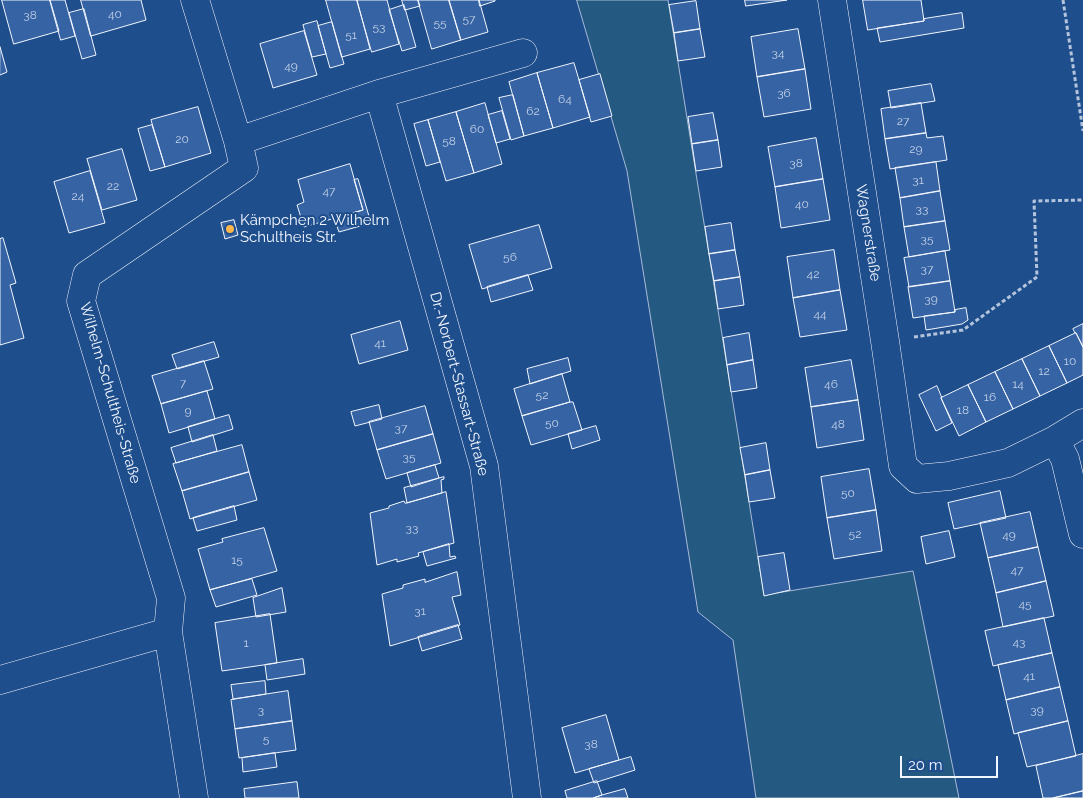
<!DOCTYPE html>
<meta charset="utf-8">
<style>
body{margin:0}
#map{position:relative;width:1083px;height:798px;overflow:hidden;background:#1f4e8c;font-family:Raleway,sans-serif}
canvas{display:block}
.scale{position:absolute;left:900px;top:756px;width:98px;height:22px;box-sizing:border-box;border:2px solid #f2f6ff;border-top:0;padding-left:6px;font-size:15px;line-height:18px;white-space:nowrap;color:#f2f6ff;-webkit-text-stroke:4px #1f4e8c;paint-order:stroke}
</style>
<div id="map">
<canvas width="1083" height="798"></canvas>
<div class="scale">20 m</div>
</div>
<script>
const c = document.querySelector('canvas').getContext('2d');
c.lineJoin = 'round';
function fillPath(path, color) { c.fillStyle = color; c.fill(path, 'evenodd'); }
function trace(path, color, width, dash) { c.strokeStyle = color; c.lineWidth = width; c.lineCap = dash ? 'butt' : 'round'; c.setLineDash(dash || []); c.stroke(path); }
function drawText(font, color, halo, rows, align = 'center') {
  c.font = font + ' Raleway,sans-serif'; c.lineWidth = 4; c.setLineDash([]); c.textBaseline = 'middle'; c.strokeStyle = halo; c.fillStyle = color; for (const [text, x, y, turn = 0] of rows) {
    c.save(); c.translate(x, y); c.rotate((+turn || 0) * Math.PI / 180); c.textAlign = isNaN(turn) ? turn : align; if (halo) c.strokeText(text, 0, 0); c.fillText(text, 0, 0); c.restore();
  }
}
const green = new Path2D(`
 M577,0H668L764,595L913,571L959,798H756L733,640L698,612L627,171Z`);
fillPath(green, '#245a82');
trace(green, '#a8bbd7', 1);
const building = new Path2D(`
 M2,0H50L59,31L14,44Z
 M50,0H65L75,36L61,40Z
 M81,0H141L146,20L91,36Z
 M326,0H357L370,49L342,57Z
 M357,0H387L399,44L372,52Z
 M402,0H418L420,6L405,10Z
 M418,0H449L461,40L432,49Z
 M449,0H479L488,32L461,40Z
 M479,0H495V1L480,6Z
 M745,0H787L746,6Z
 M863,0H921L924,21L868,30Z
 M696,1L700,29L674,33L669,5Z
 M404,5L416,47L402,51L389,10Z
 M84,9L96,55L82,59L69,13Z
 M962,13L964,28L880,42L877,28L924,21V19Z
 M317,21L326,54L312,57L303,25Z
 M332,22L344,64L330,68L318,26Z
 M700,29L705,57L678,61L674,33Z
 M798,29L805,69L757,77L751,37Z
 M304,31L317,75L273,88L260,44Z
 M0,47L7,72L0,75Z
 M574,63L590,117L553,128L537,73Z
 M805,69L811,109L764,117L757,77Z
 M537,73L553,128L524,136L509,82Z
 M600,74L612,116L591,122L579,80Z
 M931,84L935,101L891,108L888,91Z
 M513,95L524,136L511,140L499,98Z
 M485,103L502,164L474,173L456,112Z
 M921,103L926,133L885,139L881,109Z
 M198,107L211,153L165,167L151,120Z
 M502,111L510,139L496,143L488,115Z
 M456,112L474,173L446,181L428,120Z
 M713,113L718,140L692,144L688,117Z
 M428,120L440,162L426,166L414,124Z
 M152,125L165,167L150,171L138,129Z
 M926,133L927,138L943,136L947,160L890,169L885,139Z
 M816,138L823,179L775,187L768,147Z
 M718,140L722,167L696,171L692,144Z
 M122,149L137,200L102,210L87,159Z
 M936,162L940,191L900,198L895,168Z
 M350,164L363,210L304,227L297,205L304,202L298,180Z
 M90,171L105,223L69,233L54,182Z
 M358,179L371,223L339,232L334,218L363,210L354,180Z
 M823,179L830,220L781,228L775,187Z
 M940,191L945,221L904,227L900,198Z
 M234,220L238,235L225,239L221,223Z
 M945,221L950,250L909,257L904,227Z
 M731,223L735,250L709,254L705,227Z
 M539,225L552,268L482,289L469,245Z
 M3,238L16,283L10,285L24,338L0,345V239Z
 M735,250L740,277L714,281L709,254Z
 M834,250L840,290L793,298L787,257Z
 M945,251L950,281L909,287L904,258Z
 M528,275L533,290L491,302L487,287Z
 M740,277L744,305L718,309L714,281Z
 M950,281L955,312L913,318L908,287Z
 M840,290L847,330L800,337L793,298Z
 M966,308L968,320L962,324L926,330L924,316L955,312V310Z
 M400,321L408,350L359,364L351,335Z
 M1083,324V347L1076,333H1075L1073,329Z
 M749,333L753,360L727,365L723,338Z
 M1076,333L1083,347V375L1067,383L1049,346Z
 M214,342L219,357L177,369L172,355Z
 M1049,346L1067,383L1040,396L1022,359Z
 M568,358L571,371L530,384L527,369Z
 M1022,359L1040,396L1013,409L995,372Z
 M753,360L757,388L731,392L727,365Z
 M851,360L858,400L811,407L805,368Z
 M204,361L213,389L161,404L152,376Z
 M995,372L1013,409L986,422L968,385Z
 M562,374L570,402L522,416L514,389Z
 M968,385L986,422L959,436L941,398Z
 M937,386L942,398H941L952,423L936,431L919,395Z
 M207,391L215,419L169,433L161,404Z
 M858,400L864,440L817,448L811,407Z
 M570,402H573L582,430L531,445L522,416Z
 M379,405L382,419L355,426L351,412Z
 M425,406L433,434L377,450L369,422Z
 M229,415L233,429L192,442L188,427Z
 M596,426L600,440L572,449L568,434Z
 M433,434L441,463L386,479L377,450Z
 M213,435L217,451L176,463L171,448Z
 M766,443L770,470L745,475L740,448Z
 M242,445L249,472L182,491L173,464Z
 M435,465L439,478L411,487L407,473Z
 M869,469L876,510L827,518L821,477Z
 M770,470L775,498L749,502L745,475Z
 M249,472L257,500L190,519L182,491Z
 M444,477V479L441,480L442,493L407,503L404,488Z
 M1000,491L1006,518L954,529L948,503Z
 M446,492L454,543L418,553L419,556L397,562V559L377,565L370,513L389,508V506L404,501L405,503Z
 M234,506L237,520L197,531L193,518Z
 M876,510L882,551L834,559L827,518Z
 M1030,512L1038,547L988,558L980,523Z
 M264,528L277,571L210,590L198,549L223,542L222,539Z
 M949,531L955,557L926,564L921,537Z
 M449,544L450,557L455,556L456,558L427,566L423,552Z
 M1038,547L1046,581L996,593L988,558Z
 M784,553L790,590L764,596L758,557Z
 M457,572L461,595L452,597L460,625L390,646L382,594L403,588V585L425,579V582Z
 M252,579L257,595L216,607L210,590Z
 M1046,581L1054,616L1003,627L996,593Z
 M282,588L286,612L256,617L253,598Z
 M270,614L277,663L222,671L215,623Z
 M1044,618L1052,653L993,666L985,631Z
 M458,625L462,639L422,651L418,637Z
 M1052,653L1060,687L1006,700L998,665Z
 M303,659L305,674L267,680L265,665Z
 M265,681L266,694L233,699L231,685Z
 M1060,687L1068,721L1014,734L1006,700Z
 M288,691L292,721L235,729L231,700Z
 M606,715L619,760L575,773L562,728Z
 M292,721L296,750L239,758L235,729Z
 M1068,721L1076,756L1027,767L1018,733Z
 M275,753L277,767L243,772L242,758Z
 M1083,754V791L1053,798H1043L1036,766Z
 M631,757L635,770L594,783L589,769Z
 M597,781L602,795L593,798H567L565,791Z
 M297,782L299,798H245L244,789Z
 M625,789L628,798H593L602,795Z
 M1083,791V798H1053Z`);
fillPath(building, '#3563a3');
trace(building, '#f2f6ff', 1);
const minor = new Path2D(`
 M832,0L885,341L903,466L917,479L949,476L1008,463L1055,440L1083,423
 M523,53L379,94L484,466L527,798
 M238,141L379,94
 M1055,440L1065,459L1083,534
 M168,632L171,598L81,301L87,275L244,168L238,141L195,0
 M0,680L168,632L194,798`);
trace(minor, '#f2f6ff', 29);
trace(new Path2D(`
 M1063,0L1083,131
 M914,337L963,330L1037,277L1034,201L1083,200`), '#b3c4dc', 3, [4, 2.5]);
trace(minor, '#1f4e8c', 28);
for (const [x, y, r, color] of [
 [230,229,5,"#ffb74d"]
]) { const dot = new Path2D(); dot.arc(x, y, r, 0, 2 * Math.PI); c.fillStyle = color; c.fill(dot); trace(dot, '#1f4e8c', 2); }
drawText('12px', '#c3d1e8', null, [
 ["40",115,14],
 ["38",30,15],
 ["57",469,19],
 ["55",440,23],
 ["53",379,27],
 ["51",351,35],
 ["34",778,53],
 ["49",291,66],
 ["36",784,93],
 ["64",565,99],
 ["62",533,111],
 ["27",903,121],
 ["60",477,129],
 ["20",182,139],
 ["58",449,141],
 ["29",916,149],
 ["38",796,163],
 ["31",918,180],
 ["22",113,186],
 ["47",329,191],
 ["24",78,196],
 ["40",802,204],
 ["33",922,209],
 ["35",927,239],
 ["56",510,257],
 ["37",927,269],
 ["42",813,274],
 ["39",931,299],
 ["44",820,314],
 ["41",380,343],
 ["10",1070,361],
 ["12",1044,371],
 ["7",183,383],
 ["46",831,384],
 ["14",1018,384],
 ["52",542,395],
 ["16",990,397],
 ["18",963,410],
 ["9",188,411],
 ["50",552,423],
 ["48",838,424],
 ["37",401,428],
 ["35",409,457],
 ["50",848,493],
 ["33",412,528],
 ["52",855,534],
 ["49",1009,535],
 ["15",237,560],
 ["47",1017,570],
 ["45",1025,604],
 ["31",420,611],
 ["43",1019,642],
 ["1",246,643],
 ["41",1029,676],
 ["3",261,710],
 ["39",1037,710],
 ["5",266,739],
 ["38",591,744]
]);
drawText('15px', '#f2f6ff', '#1f4e8c', [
 ["Kämpchen 2 Wilhelm",240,220],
 ["Schultheis Str.",240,237]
], 'left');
drawText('15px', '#f2f6ff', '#1f4e8c', [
 ["Wagnerstraße",868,233,81],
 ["Dr.-Norbert-Stassart-Straße",459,384,75],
 ["Wilhelm-Schultheis-Straße",110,393,74]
]);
</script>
